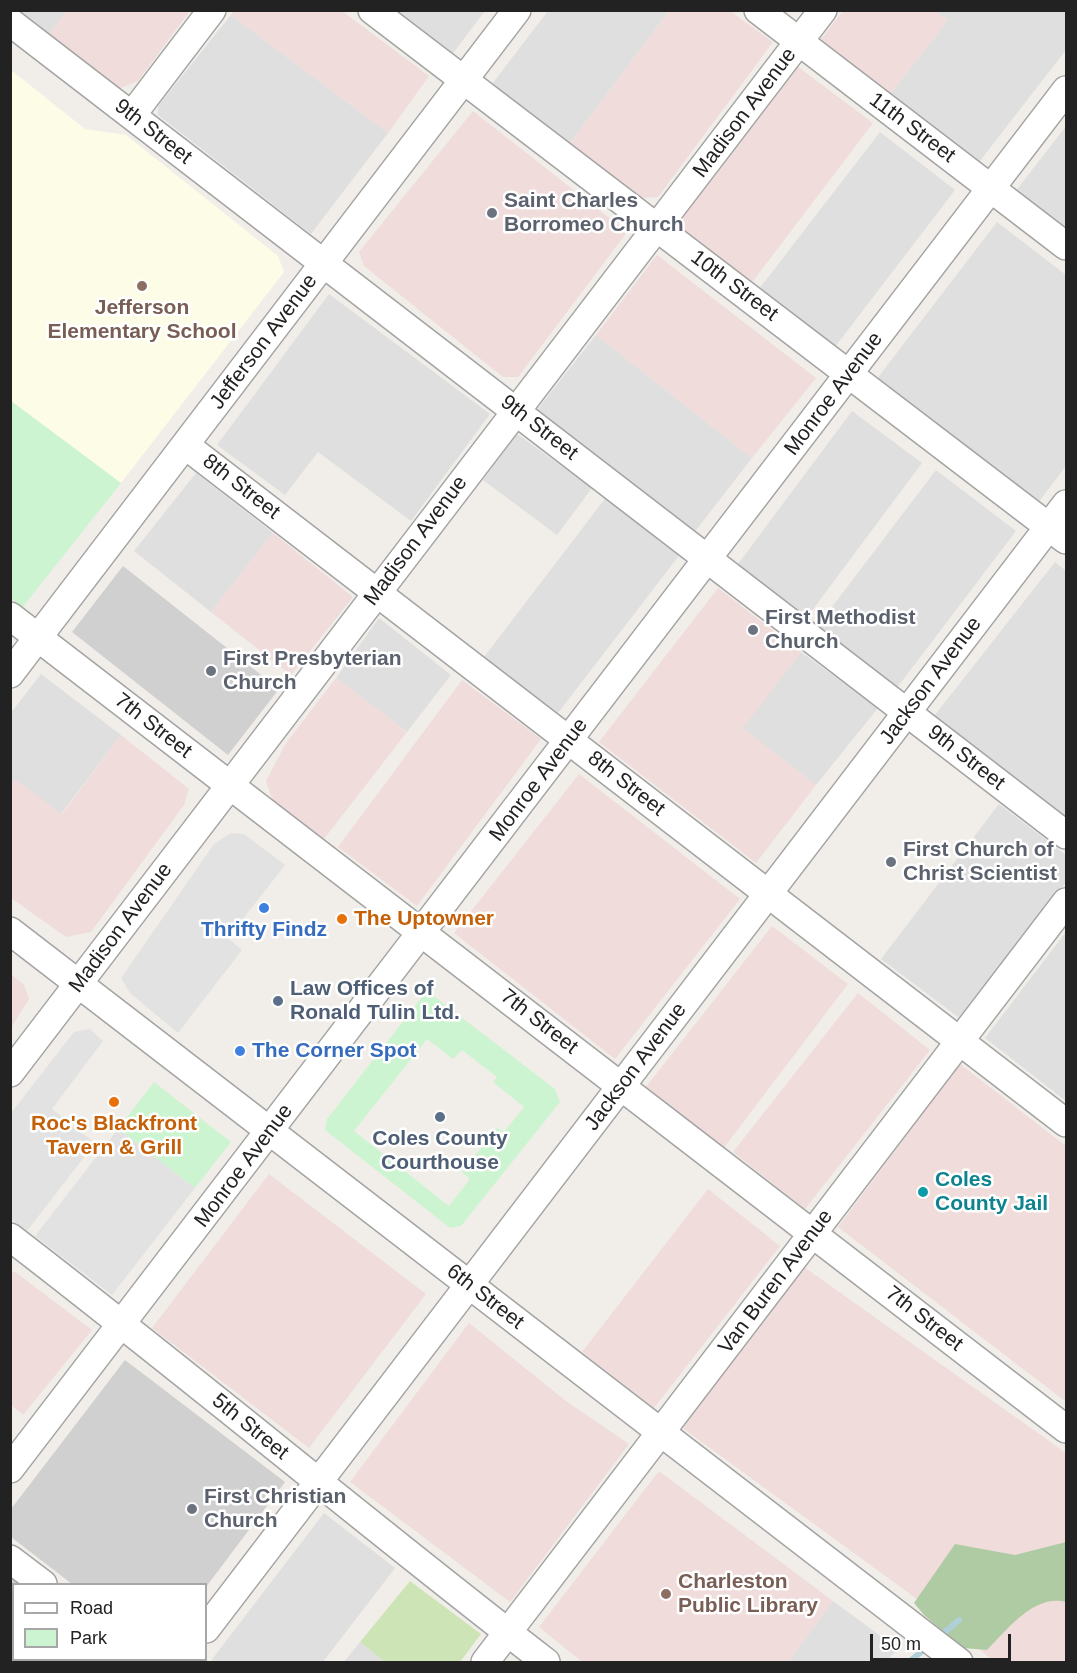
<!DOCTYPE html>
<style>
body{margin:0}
#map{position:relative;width:1077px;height:1673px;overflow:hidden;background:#f1eee9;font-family:Helvetica,sans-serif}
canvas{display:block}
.frame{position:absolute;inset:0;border:12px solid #222;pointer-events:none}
.legend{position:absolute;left:12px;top:1583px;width:195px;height:78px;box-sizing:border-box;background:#fff;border:2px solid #a7a7a7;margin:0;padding:8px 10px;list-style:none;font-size:18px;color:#222}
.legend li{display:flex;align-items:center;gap:12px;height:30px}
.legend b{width:30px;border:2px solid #a7a7a7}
.scale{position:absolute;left:870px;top:1634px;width:141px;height:27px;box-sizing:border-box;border:3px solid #222;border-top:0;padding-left:8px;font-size:18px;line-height:21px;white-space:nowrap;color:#222;-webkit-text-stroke:4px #fff;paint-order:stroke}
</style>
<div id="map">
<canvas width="1077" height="1673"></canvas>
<div class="frame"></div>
<ul class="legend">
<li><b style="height:8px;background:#fff"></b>Road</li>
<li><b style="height:16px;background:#cdf4d0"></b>Park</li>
</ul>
<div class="scale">50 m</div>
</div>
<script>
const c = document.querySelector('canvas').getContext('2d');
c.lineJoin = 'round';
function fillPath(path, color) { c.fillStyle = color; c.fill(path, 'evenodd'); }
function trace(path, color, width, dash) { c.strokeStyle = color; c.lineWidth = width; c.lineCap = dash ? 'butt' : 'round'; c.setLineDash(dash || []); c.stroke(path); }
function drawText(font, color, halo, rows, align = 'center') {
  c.font = font + ' Helvetica,sans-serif'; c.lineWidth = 5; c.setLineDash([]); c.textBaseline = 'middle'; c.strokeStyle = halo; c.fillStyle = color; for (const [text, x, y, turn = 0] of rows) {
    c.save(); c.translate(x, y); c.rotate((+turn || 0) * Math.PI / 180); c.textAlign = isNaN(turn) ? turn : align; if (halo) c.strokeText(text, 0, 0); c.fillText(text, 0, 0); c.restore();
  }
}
fillPath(new Path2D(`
 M19,11H67L49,34Z
 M389,11H485L450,57Z
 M548,11H669L570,143L492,84Z
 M935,11H1066V50L976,166L888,97L948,20Z
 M231,15L388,133L311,234L158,115V106Z
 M1066,126V230L1015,192Z
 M880,132L955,190L835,347L759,289Z
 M997,222L1066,275V466L1037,504L876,380Z
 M329,294L490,414L411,521L318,452L285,495L217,445Z
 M596,335L752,458L693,534L536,411Z
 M852,411L922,463L805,620L735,568Z
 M517,434L592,488L557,535L483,480Z
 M936,470L1016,531L896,689L816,628Z
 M196,473L273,533L211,612L134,551Z
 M607,496L681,553L558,713L484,657Z
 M1055,562L1066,571V826L931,720Z
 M379,618L451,675L407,732L336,678Z
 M801,652L878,708L816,785L742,728Z
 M41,674L121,735L61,814L15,780L11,785L10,714Z
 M999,804L1066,855V882L962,1020L881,959Z
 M1066,932V1101L985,1038Z
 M324,1513L395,1568L323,1662H210Z
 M833,1601L898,1649L885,1662H788Z
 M360,1642L385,1662H344Z`), '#dfdfdf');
fillPath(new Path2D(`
 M234,10L342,11L429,76L388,133L231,15Z
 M67,11H190L138,81L118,89L49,34Z
 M669,11H730L773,42L658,197L640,198L570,143Z
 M843,11H935L948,20L888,97L818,43Z
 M798,67L873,123L750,285L675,228Z
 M473,111L627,232L518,377H503L364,266L359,252Z
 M657,255L816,378L752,458L596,335Z
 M273,533L353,597L291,675L211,612Z
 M718,588L801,652L743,728L816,785L756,863L599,742Z
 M336,678L407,732L324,839L272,799L266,781L286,743Z
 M462,680L541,739L417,906L338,847Z
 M121,735L189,789L184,805L91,932L66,937L11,898V785L15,779L62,814Z
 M579,774L740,899L615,1059L454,933Z
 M772,926L848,984L723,1149L646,1087Z
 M11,974L24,985L29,999L11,1028Z
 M858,993L930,1050L805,1209L733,1152Z
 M960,1064L1066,1146V1402L838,1227Z
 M269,1174L426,1294L309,1448L152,1328Z
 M708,1189L780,1246L654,1408L582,1352Z
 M804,1267L1066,1453V1662H995L921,1602L681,1427Z
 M14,1271L92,1330L23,1415L11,1405L10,1277Z
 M469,1323L566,1401L629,1444L510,1602L350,1482Z
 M659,1471L833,1601L788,1662H582L539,1627Z`), '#efdcdb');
fillPath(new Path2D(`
 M11,70L85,129L126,135L278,256L284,272L121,483L11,401Z`), '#fcfce7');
fillPath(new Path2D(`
 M123,566L279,689L228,755L72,632Z
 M125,1360L285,1482L206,1587L72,1584L11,1537V1509Z
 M11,1578L19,1584H14V1660H50L48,1662H11Z`), '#d0d0d0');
fillPath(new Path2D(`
 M410,1581L481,1634L460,1662H385L360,1642Z`), '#cde4b6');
fillPath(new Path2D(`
 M1066,1542V1602C1034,1594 1008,1629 987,1650L963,1648L924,1615L914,1603L955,1544L1015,1555Z`), '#afcba3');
fillPath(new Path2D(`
 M11,401L121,483L22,608L11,598Z
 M431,994L555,1089L560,1102L461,1226L450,1228L325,1130L327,1119L422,997ZM427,1039L453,1059L462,1050L497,1077L493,1082L524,1107L504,1132L497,1128L462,1172L470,1179L449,1206L354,1131Z
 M154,1082L231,1142L195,1188L118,1129Z`), '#cdf4d0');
fillPath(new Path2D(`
 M231,833L244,834L285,865L228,938L242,950L178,1033L130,993L121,978L214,844Z
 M90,1029L103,1041L52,1109L95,1143L27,1231L11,1219V1113L74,1032Z
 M118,1129L195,1188L112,1295L35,1236Z`), '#e2e2e2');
trace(new Path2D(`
 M939,1637L959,1620
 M909,1662L927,1647`), '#afd0d9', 6);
const minor = new Path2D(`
 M372,10L1066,540
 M758,10L1066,246
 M10,22L1066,835
 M132,115L212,10
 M185,445L1066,1123
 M10,616L1066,1429
 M10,674L517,10
 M10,931L959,1662
 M10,1073L823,10
 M10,1237C191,1376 366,1523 546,1662
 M10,1469L1066,90
 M10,1559L43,1584
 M206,1629L1066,504
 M140,1660L144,1662
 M181,1662L183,1660
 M485,1662L1066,902`);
trace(minor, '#a3a3a3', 30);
trace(minor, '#fff', 27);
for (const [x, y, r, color] of [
 [492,213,6,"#6b7280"],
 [142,286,6,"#8d6e63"],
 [753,630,6,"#6b7280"],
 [211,671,6,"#6b7280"],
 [891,862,6,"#6b7280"],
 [264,908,6,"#3f7fe0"],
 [342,919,6,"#e8710a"],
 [278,1001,6,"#5c6f8a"],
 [240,1051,6,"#3f7fe0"],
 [114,1102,6,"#e8710a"],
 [440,1117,6,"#5c6f8a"],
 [923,1192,6,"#0f9aa8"],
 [192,1509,6,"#6b7280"],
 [666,1594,6,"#8d6e63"]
]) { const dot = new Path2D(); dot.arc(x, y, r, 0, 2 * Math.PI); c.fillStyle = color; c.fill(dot); trace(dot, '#fff', 2); }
drawText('21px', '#222', '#fff', [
 ["Madison Avenue",745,113,-53],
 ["11th Street",912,128,37],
 ["9th Street",153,132,38],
 ["10th Street",734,286,37],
 ["Jefferson Avenue",264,342,-53],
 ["Monroe Avenue",834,394,-53],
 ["9th Street",539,428,38],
 ["8th Street",241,487,38],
 ["Madison Avenue",416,541,-53],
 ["Jackson Avenue",931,681,-53],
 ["7th Street",153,726,38],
 ["9th Street",966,758,38],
 ["Monroe Avenue",539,780,-53],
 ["8th Street",626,784,38],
 ["Madison Avenue",121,928,-53],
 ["7th Street",539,1022,38],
 ["Jackson Avenue",636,1067,-53],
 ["Monroe Avenue",244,1166,-53],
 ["Van Buren Avenue",776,1282,-53],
 ["6th Street",485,1297,38],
 ["7th Street",924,1319,38],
 ["5th Street",250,1427,39]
]);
drawText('bold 21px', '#5b616d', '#fff', [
 ["Saint Charles",504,201],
 ["Borromeo Church",504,225],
 ["First Methodist",765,618],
 ["Church",765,642],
 ["First Presbyterian",223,659],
 ["Church",223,683],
 ["First Church of",903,850],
 ["Christ Scientist",903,874],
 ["First Christian",204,1497],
 ["Church",204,1521]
], 'left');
drawText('bold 21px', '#785e54', '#fff', [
 ["Jefferson",142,308],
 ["Elementary School",142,332],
 ["Charleston",678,1582,"left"],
 ["Public Library",678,1606,"left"]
]);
drawText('bold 21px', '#c56008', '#fff', [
 ["The Uptowner",354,919],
 ["Roc's Blackfront",114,1124,"center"],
 ["Tavern & Grill",114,1148,"center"]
], 'left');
drawText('bold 21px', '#366cbe', '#fff', [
 ["Thrifty Findz",264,930],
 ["The Corner Spot",252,1051,"left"]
]);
drawText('bold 21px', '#4e5e75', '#fff', [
 ["Law Offices of",290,989],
 ["Ronald Tulin Ltd.",290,1013],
 ["Coles County",440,1139,"center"],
 ["Courthouse",440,1163,"center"]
], 'left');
drawText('bold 21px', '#0d838f', '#fff', [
 ["Coles",935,1180],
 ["County Jail",935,1204]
], 'left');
</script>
